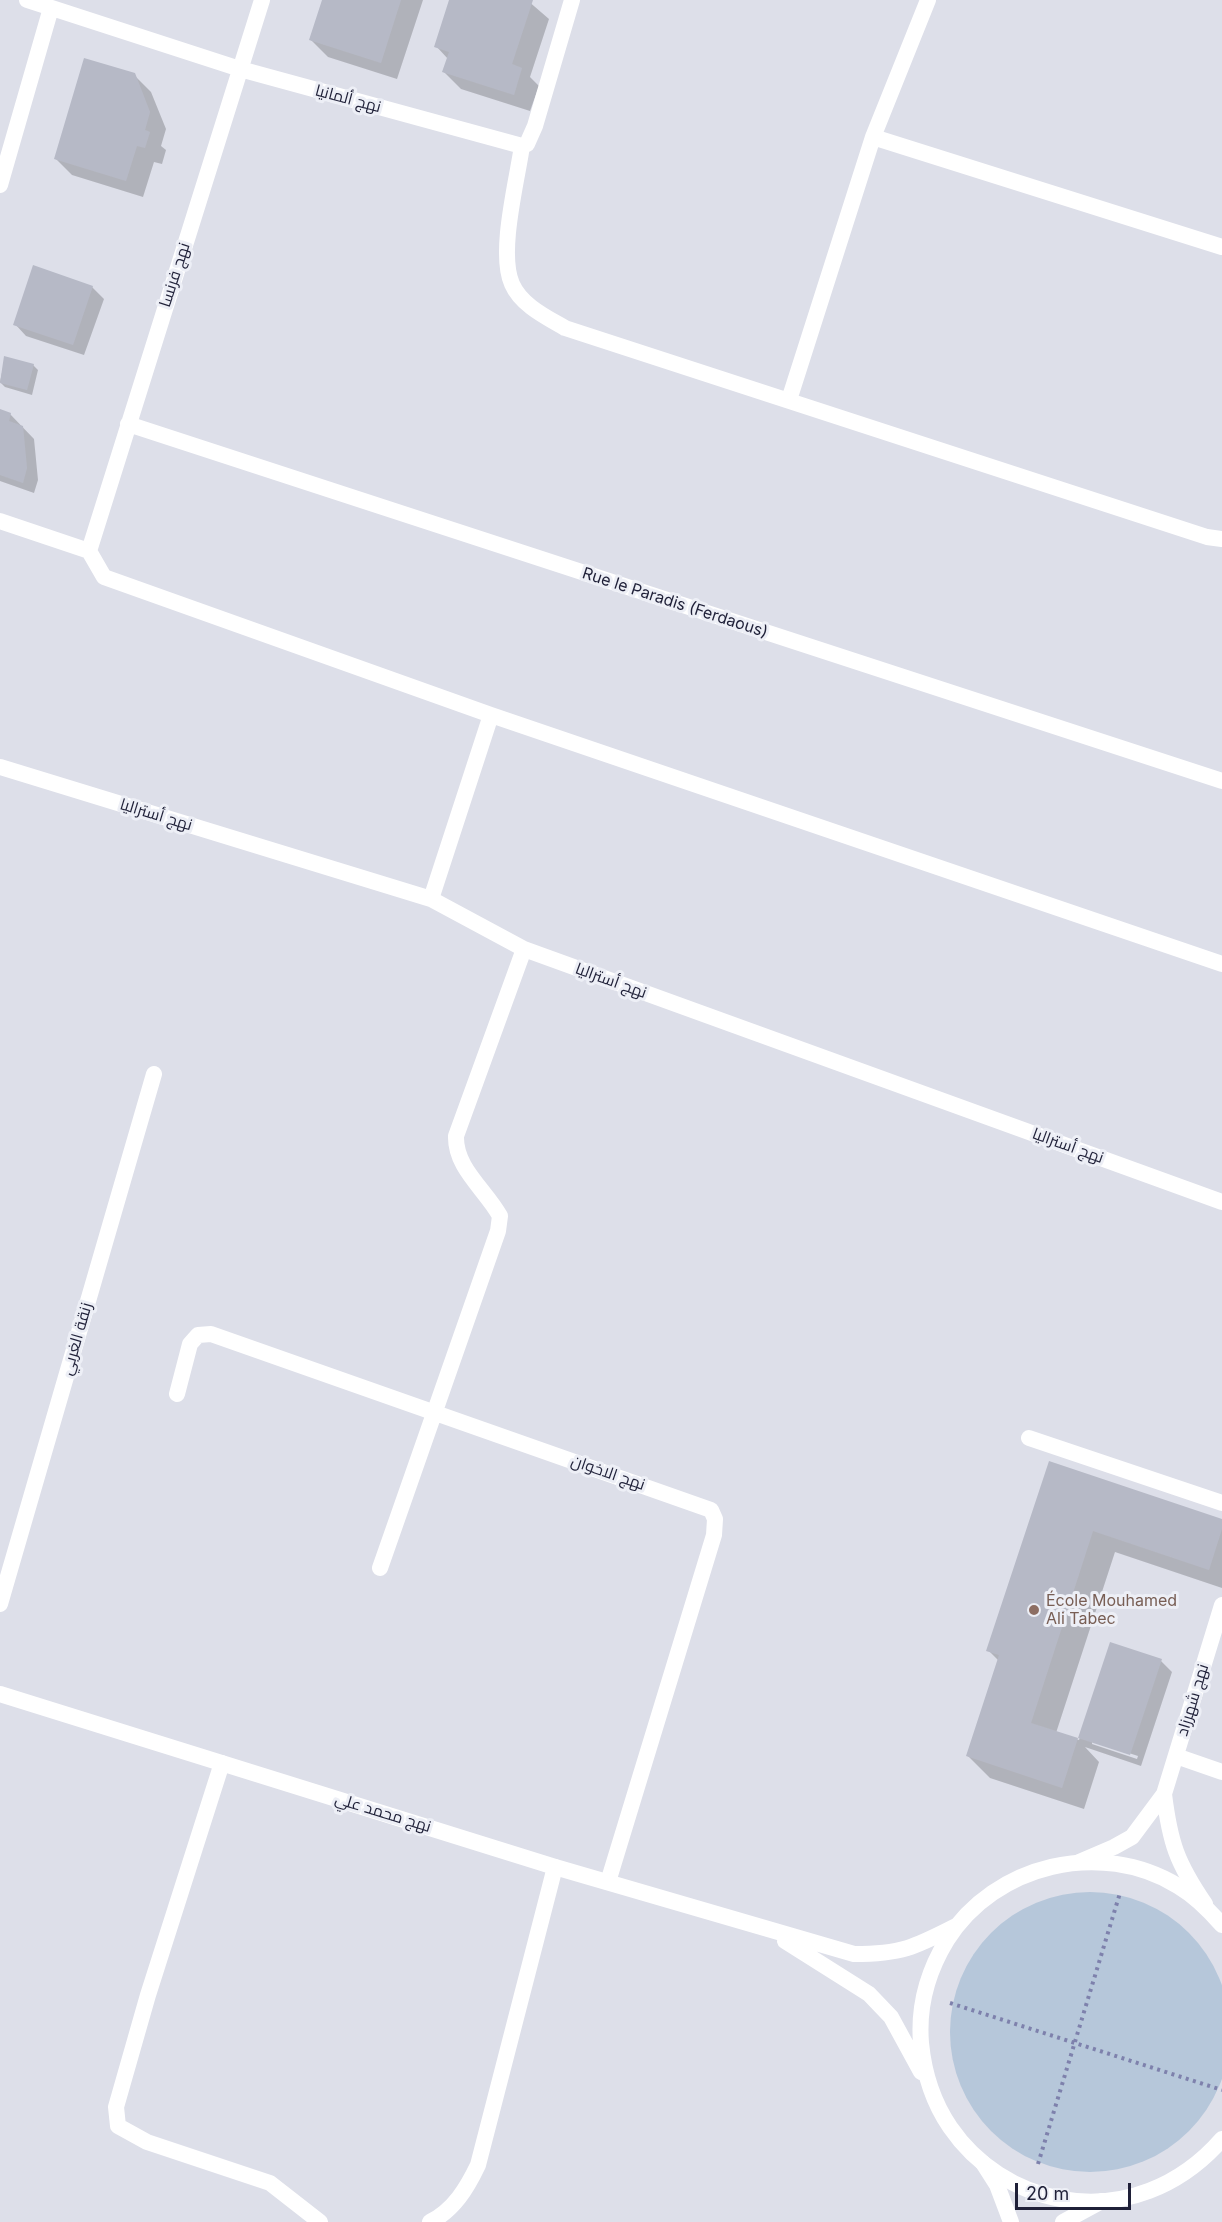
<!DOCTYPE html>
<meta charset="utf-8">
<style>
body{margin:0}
#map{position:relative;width:1222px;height:2222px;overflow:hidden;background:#dddfe9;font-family:Inter,sans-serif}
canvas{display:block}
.scale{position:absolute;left:1015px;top:2183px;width:116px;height:27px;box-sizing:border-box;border:3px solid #1f2038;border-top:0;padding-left:8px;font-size:18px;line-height:21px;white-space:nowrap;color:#1f2038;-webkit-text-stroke:4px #edeff6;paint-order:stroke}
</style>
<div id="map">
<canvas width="1222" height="2222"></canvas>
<div class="scale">20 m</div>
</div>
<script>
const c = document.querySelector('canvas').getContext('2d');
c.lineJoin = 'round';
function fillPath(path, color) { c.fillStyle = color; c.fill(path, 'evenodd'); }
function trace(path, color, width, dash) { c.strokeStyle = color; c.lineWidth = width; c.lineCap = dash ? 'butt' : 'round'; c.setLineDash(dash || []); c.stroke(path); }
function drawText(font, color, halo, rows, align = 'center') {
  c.font = font + ' Inter,Cairo,sans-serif'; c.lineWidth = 6; c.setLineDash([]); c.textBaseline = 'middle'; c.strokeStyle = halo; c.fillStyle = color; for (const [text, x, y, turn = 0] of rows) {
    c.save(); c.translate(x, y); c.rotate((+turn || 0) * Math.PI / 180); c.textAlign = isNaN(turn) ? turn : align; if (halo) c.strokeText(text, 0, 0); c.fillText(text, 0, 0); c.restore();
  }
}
fillPath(new Path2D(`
 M950 2032a140 140 0 1 1 280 0a140 140 0 1 1-280 0Z`), '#b6c7da');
fillPath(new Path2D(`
 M324,0H423L397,79L328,57L311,40Z
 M451,0H527L549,19L530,77L539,86L530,111L461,89L444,72L448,59L436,46Z
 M134,75L151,92L166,129L161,146L166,150L162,164L154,162L143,197L72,175L55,158Z
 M92,287L104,299L84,355L26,336L15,324Z
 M5,358L33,365L38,370L32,395L5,387L0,382Z
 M0,410L10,414L34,439L38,480L34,493L0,481Z
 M1050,1463L1222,1520V1588L1115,1552L1056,1733L1079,1740L1111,1644L1161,1661L1172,1672L1141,1766L1085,1747L1099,1762L1084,1809L990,1778L968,1756L999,1661L988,1650ZM1092,1741L1138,1756L1137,1759L1092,1744Z`), '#0003');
fillPath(new Path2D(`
 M322,0H401L381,63L309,40Z
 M449,0H533L512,64L522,68L514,95L442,72L449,52L434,47Z
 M84,58L135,73L150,112L145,130L150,132L145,148L137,146L126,181L54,159Z
 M33,265L93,286L73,345L13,325Z
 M4,356L34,364L27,390L0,383Z
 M0,409L11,413L9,421L23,426L27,468L23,483L0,475Z
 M1049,1461L1222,1519V1529L1209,1570L1093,1531L1031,1723L1078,1738L1062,1788L966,1756L999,1655L986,1651Z
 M1110,1642L1162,1659L1130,1755L1078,1738Z`), '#b6b9c6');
trace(new Path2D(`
 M950,2003L1222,2090
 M1038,2164L1120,1893`), '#7e81ac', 4, [3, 4.5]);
trace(new Path2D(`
 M222,1763L148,1995L116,2107L118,2126L147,2142L270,2183L320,2222`), '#fff', 16);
trace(new Path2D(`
 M27,0L240,69L522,146
 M873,137L1222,247
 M522,146C517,181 498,253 512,284C521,305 546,317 565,328L1207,537L1222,539
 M522,146L527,144L535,126L572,0
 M0,185L51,8
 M789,400L873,137L928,0
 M128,424L1222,781
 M0,521L89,551L104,577L491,715L1222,964
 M89,551L262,0
 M0,767L431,899L524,949L1222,1202
 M431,899L491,715
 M177,1394L190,1344L198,1335L211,1334L711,1510L715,1519L714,1535L608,1882
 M1029,1438L1222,1503
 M380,1568L498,1231L500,1216C485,1189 455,1168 456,1136L524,949
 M0,1604L154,1074
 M1176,1756L1222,1772
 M1164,1794C1170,1843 1177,1863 1205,1904
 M1079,1862L1114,1847L1132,1837L1164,1794L1222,1605
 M983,2163L997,2185L1011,2222
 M430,2222C454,2210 467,2188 478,2165L555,1867
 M1063,2222L1102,2201`), '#fff', 16);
trace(new Path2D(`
 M0,1694L555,1867L854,1954C902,1954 915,1947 956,1926
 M1222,1925C1209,1910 1195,1896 1178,1886C1101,1839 995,1864 947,1940C928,1971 918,2006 921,2043C924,2074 933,2102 950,2127C976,2165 1016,2191 1061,2199C1123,2210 1181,2186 1222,2139
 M785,1941L869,1994L891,2017L921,2072`), '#fff', 16);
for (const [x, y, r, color] of [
 [1034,1610,6,"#8d6e63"]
]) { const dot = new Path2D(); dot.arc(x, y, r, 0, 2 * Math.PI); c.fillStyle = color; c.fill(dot); trace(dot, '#edeff6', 2); }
drawText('16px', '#1f2038', '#edeff6', [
 ["نهج ألمانيا",348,99,15],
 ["نهج فرنسا",175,275,-72],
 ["Rue le Paradis (Ferdaous)",675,603,18],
 ["نهج أستراليا",156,815,17],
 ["نهج أستراليا",611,981,20],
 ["نهج أستراليا",1068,1146,20],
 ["زنقة الغربي",77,1339,-74],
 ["نهج الاخوان",608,1473,19],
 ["نهج شهرزاد",1193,1700,-73],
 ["نهج محمد علي",383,1813,17]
]);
drawText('16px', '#785e54', '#edeff6', [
 ["École Mouhamed",1046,1601],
 ["Ali Tabec",1046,1619]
], 'left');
</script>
